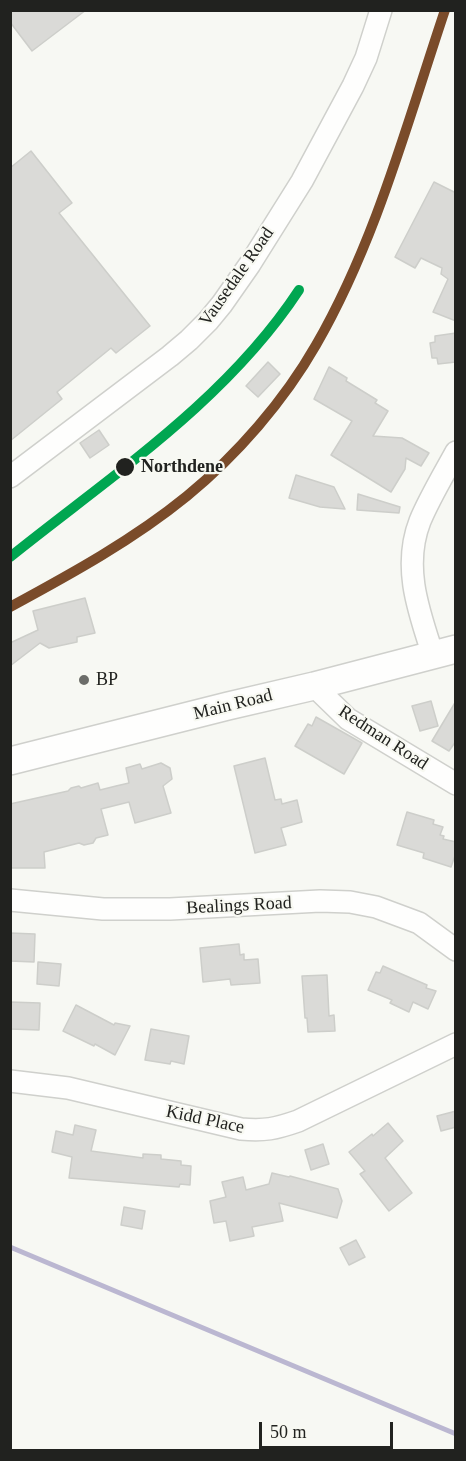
<!DOCTYPE html>
<style>
body{margin:0}
#map{position:relative;width:466px;height:1461px;overflow:hidden;background:#f7f8f3;font-family:Georgia,serif}
canvas{display:block}
.frame{position:absolute;inset:0;border:12px solid #21221f;pointer-events:none}
.scale{position:absolute;left:259px;top:1422px;width:134px;height:27px;box-sizing:border-box;border:3px solid #21221f;border-top:0;padding-left:8px;font-size:18px;line-height:21px;white-space:nowrap;color:#21221f;-webkit-text-stroke:4px #f8f9f2;paint-order:stroke}
</style>
<div id="map">
<canvas width="466" height="1461"></canvas>
<div class="frame"></div>
<div class="scale">50 m</div>
</div>
<script>
const c = document.querySelector('canvas').getContext('2d');
c.lineJoin = 'round';
function trace(path, color, width, dash) { c.strokeStyle = color; c.lineWidth = width; c.lineCap = dash ? 'butt' : 'round'; c.setLineDash(dash || []); c.stroke(path); }
function fillPath(path, color) { c.fillStyle = color; c.fill(path, 'evenodd'); }
function drawText(font, color, halo, rows, align = 'center') {
  c.font = font + ' Georgia,serif'; c.lineWidth = 4.5; c.setLineDash([]); c.textBaseline = 'middle'; c.strokeStyle = halo; c.fillStyle = color; for (const [text, x, y, turn = 0] of rows) {
    c.save(); c.translate(x, y); c.rotate((+turn || 0) * Math.PI / 180); c.textAlign = isNaN(turn) ? turn : align; if (halo) c.strokeText(text, 0, 0); c.fillText(text, 0, 0); c.restore();
  }
}
trace(new Path2D(`
 M10,1247L456,1434`), '#bbb7d1', 5);
const building = new Path2D(`
 M10,10H86L32,51L10,22Z
 M31,151L72,203L59,213L150,326L116,353L111,348L57,392L62,399L10,441V168Z
 M434,182L456,193V321L433,312L448,279L441,274L442,268L421,258L415,268L395,257Z
 M456,333V362L438,364L437,358H432L430,343L435,342V336Z
 M268,362L280,374L258,397L246,386Z
 M329,367L347,378L346,381L377,400L375,403L388,411L373,436L402,438L429,453L421,466L406,458L405,469L391,492L331,455L352,421L314,399Z
 M99,430L109,445L90,458L80,443Z
 M296,475L334,487L345,509L320,507L289,498Z
 M358,494L400,507L399,513L357,510Z
 M85,598L95,633L77,637V642L49,648L40,643L10,666V643L38,630L33,611Z
 M431,701L438,726L420,731L412,706Z
 M456,701V741L449,751L432,741Z
 M316,717L362,743L344,774L295,746L308,724L312,726Z
 M265,758L275,800L281,799L282,804L297,800L302,822L281,828L286,845L255,853L234,766Z
 M161,763L170,768L172,779L163,786L171,813L135,823L129,802L101,809L108,835L96,838L93,843L84,845L79,843L44,852L45,868H10V804L68,791L71,788L79,786L81,788L98,783L100,790L116,786L129,783L126,768L140,764L142,769Z
 M407,812L434,820L433,824L443,827L440,835L444,836L443,839L456,842V853L451,867L423,858L424,853L397,845Z
 M10,933L35,934L34,962L10,961Z
 M239,944L240,955L244,954V960L258,959L260,983L231,985L230,979L203,982L200,948Z
 M38,962L61,964L59,986L37,984Z
 M383,966L427,985L426,988L436,991L428,1009L413,1002L409,1012L390,1003L392,1000L368,990L376,972L380,973Z
 M327,975L329,1016L334,1015L335,1031L308,1032L307,1018H305L302,976Z
 M10,1002L40,1003L39,1030L10,1029Z
 M76,1005L114,1025L115,1023L130,1026L115,1055L95,1044L94,1046L63,1031Z
 M151,1029L189,1036L184,1064L171,1061L170,1064L145,1060Z
 M456,1111V1127L441,1131L437,1116Z
 M388,1123L403,1141L385,1158L412,1193L389,1211L360,1174L365,1171L349,1152L372,1134L373,1136Z
 M75,1125L96,1130L91,1151L143,1158V1154L161,1155V1159L181,1161V1165L191,1166L190,1185L180,1184L179,1187L69,1178L72,1157L52,1152L56,1131L73,1135Z
 M323,1144L329,1164L311,1170L305,1150Z
 M272,1173L289,1177L290,1176L338,1189L342,1201L337,1218L279,1203L283,1221L252,1227L254,1236L230,1241L226,1221L214,1223L210,1201L226,1197L222,1182L243,1177L246,1190L269,1184Z
 M124,1207L145,1211L142,1229L121,1225Z
 M356,1240L365,1257L349,1265L340,1248Z`);
fillPath(building, '#dadad7');
trace(building, '#cdceca', 1.5);
const minor = new Path2D(`
 M10,477L170,356L189,340L208,321L222,304L250,264L302,181L353,86L366,58L381,10
 M433,655C419,612 402,567 420,521C429,499 444,474 456,452
 M314,686L348,719L456,784
 M10,900L103,909H170L320,901L350,902L376,907L419,923L456,950
 M10,1081L68,1088L241,1129C265,1131 275,1129 298,1121L456,1044`);
const major = new Path2D(`
 M10,761L228,706L314,686L456,649`);
trace(minor, '#cfd0cc', 24);
trace(major, '#cfd0cc', 30);
trace(minor, '#fefefd', 21);
trace(major, '#fefefd', 27);
trace(new Path2D(`
 M10,607C71,574 133,540 187,496C237,455 284,401 316,345C376,241 407,123 445,10`), '#7a4b2a', 10);
trace(new Path2D(`
 M10,557C112,475 226,401 299,290`), '#00a651', 10);
for (const [x, y, r, color] of [
 [125,467,10,"#21221f"],
 [84,680,6,"#6c6d69"]
]) { const dot = new Path2D(); dot.arc(x, y, r, 0, 2 * Math.PI); c.fillStyle = color; c.fill(dot); trace(dot, '#f8f9f2', 2); }
drawText('18px', '#21221f', '#f8f9f2', [
 ["Vausedale Road",237,277,-55],
 ["Main Road",233,705,-14],
 ["Redman Road",383,738,33],
 ["Bealings Road",239,906,-3],
 ["Kidd Place",205,1120,12]
]);
drawText('bold 18px', '#21221f', '#f8f9f2', [
 ["Northdene",141,467]
], 'left');
drawText('18px', '#21221f', '#f8f9f2', [
 ["BP",96,680]
], 'left');
</script>
